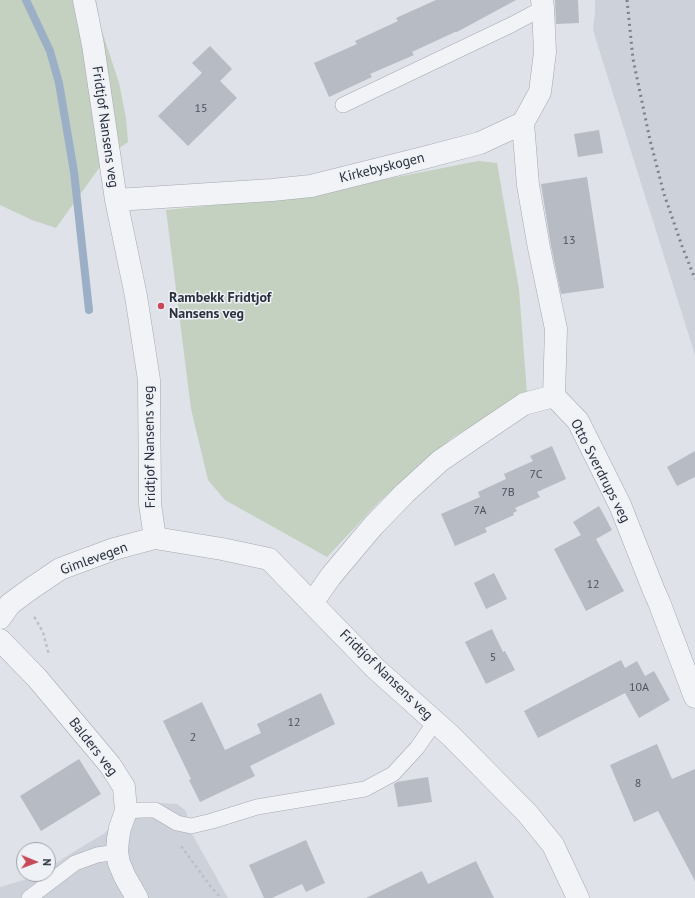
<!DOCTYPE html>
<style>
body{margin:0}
#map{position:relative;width:695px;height:898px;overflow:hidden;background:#dfe2e8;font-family:"PT Sans",sans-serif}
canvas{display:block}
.north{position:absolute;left:16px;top:842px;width:40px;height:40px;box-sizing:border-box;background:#eef1f5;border:1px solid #9fa4ac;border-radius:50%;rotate:91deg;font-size:11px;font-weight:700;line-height:16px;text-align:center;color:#29303e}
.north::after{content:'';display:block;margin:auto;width:14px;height:18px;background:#c8495a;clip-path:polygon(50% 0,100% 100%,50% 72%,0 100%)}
</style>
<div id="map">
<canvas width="695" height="898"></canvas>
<div class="north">N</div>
</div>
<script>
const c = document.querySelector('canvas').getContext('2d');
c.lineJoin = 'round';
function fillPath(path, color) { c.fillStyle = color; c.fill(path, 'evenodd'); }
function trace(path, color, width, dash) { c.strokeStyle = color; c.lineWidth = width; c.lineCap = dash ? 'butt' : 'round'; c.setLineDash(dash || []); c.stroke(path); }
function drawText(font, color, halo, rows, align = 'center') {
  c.font = font + ' "PT Sans",sans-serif'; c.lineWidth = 3; c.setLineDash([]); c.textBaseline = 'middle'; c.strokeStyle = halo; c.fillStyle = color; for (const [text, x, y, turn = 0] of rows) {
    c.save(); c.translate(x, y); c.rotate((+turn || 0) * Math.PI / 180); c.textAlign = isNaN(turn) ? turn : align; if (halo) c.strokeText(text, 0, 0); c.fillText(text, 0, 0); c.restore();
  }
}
fillPath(new Path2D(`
 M595,0H695V355L593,30L595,13Z
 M141,802L177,804L186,811L192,834L228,898H0V887L34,877L39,874H48V868L75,851L105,833L121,814Z`), '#cdd1d9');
fillPath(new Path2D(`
 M0,0H96L100,25L119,83L126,118L128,142L107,157L56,228L32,220L0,205Z
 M478,161L497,163L519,289L527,394L453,437L379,502L327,557L225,500L208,480L191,409L166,210L301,196Z`), '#c4d1c0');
trace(new Path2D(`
 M26,0L50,51L59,83L74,172L89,310`), '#9bb0c6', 8);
fillPath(new Path2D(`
 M436,0H516L457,32H455L412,52L414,55L370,74L372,77L329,97L314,63L357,44L355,41L398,21L396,18Z
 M555,0H578L579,23L556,24Z
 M210,46L232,69L220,81L237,98L188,146L158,116L202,73L192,63Z
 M599,130L603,153L578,157L574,134Z
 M587,177L604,288L561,294L551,246L541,184Z
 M552,446L566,479L537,492L540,497L515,508L517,511L513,513L514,515L485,528L487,532L455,546L441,514L480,497L478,492L506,479L504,474L533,461L530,456Z
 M695,451V477L677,486L667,467Z
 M599,506L612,530L596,539L624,591L586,611L554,549L581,535L573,522Z
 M494,573L507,599L486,609L474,583Z
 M492,629L503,652L505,651L515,670L486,684L465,642Z
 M621,660L625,668L637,661L645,676L654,671L670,700L639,718L625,693L538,738L524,711Z
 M321,693L335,724L250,766L255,776L200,802L189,780L191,779L163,721L202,702L225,750L261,733L257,724Z
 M657,744L672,779L695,769V881L658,811L634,822L610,765Z
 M79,759L101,794L41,831L20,796Z
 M428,777L432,802L398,807L394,784L397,782Z
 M306,840L325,883L306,892L302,884L272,898H264L249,865Z
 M476,861L494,898H366L422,871L428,884Z`), '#b6bbc4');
const service = new Path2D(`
 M343,105L511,25L543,8
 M126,811L143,810H155L177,823L191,826L212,821L257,807L365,789L393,774L417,748L435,722
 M29,898L75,863L97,855L117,852`);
const minor = new Path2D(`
 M84,0L93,45L116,200L136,296L149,380L150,504L155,538
 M523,123L528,185L539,248L556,329L554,396
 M116,200L272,190L311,186L423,158L480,143L523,123L540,92L545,52L543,8L542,0
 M312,603L331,576L373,526L405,493L440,461L478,435L524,404L554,396L578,421L620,505L654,591L659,602L695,697
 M0,640L37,678L110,765L124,787L126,811L120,828L118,839L117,852L119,863L125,877L137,898`);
const tertiary = new Path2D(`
 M0,618L10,604L29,590L60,569L114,549L155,538L222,549L269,559L376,669L451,736L527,813L553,845L578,898`);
trace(service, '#a5a9b2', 16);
trace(minor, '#a5a9b2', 23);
trace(tertiary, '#a5a9b2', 23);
trace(new Path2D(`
 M34,617L35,618L43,632L49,655
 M181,846L211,887L221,898`), '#bdc0c6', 2.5, [3, 3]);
trace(service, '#f1f3f6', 15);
trace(minor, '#f1f3f6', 22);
trace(tertiary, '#f1f3f6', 22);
trace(new Path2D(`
 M627,0L633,59L650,140L664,194L682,246L695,279`), '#798290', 3, [2, 4]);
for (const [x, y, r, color] of [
 [161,306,4,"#c8495a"]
]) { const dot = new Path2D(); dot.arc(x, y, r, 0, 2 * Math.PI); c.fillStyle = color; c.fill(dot); trace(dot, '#eef1f5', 1.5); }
drawText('12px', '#4c5360', null, [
 ["15",201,109],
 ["13",569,241],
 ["7C",536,475],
 ["7B",508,493],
 ["7A",480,511],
 ["12",593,585],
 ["5",493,658],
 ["10A",639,688],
 ["12",294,723],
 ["2",193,738],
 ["8",638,784]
]);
drawText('14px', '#29303e', '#eef1f5', [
 ["Fridtjof Nansens veg",105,127,82],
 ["Kirkebyskogen",382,168,-14],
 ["Fridtjof Nansens veg",150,447,-91],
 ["Otto Sverdrups veg",600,471,63],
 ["Gimlevegen",94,559,-20],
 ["Fridtjof Nansens veg",386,675,44],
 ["Balders veg",93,747,52]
]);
drawText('bold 14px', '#29303e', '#eef1f5', [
 ["Rambekk Fridtjof",169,298],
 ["Nansens veg",169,314]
], 'left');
</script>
